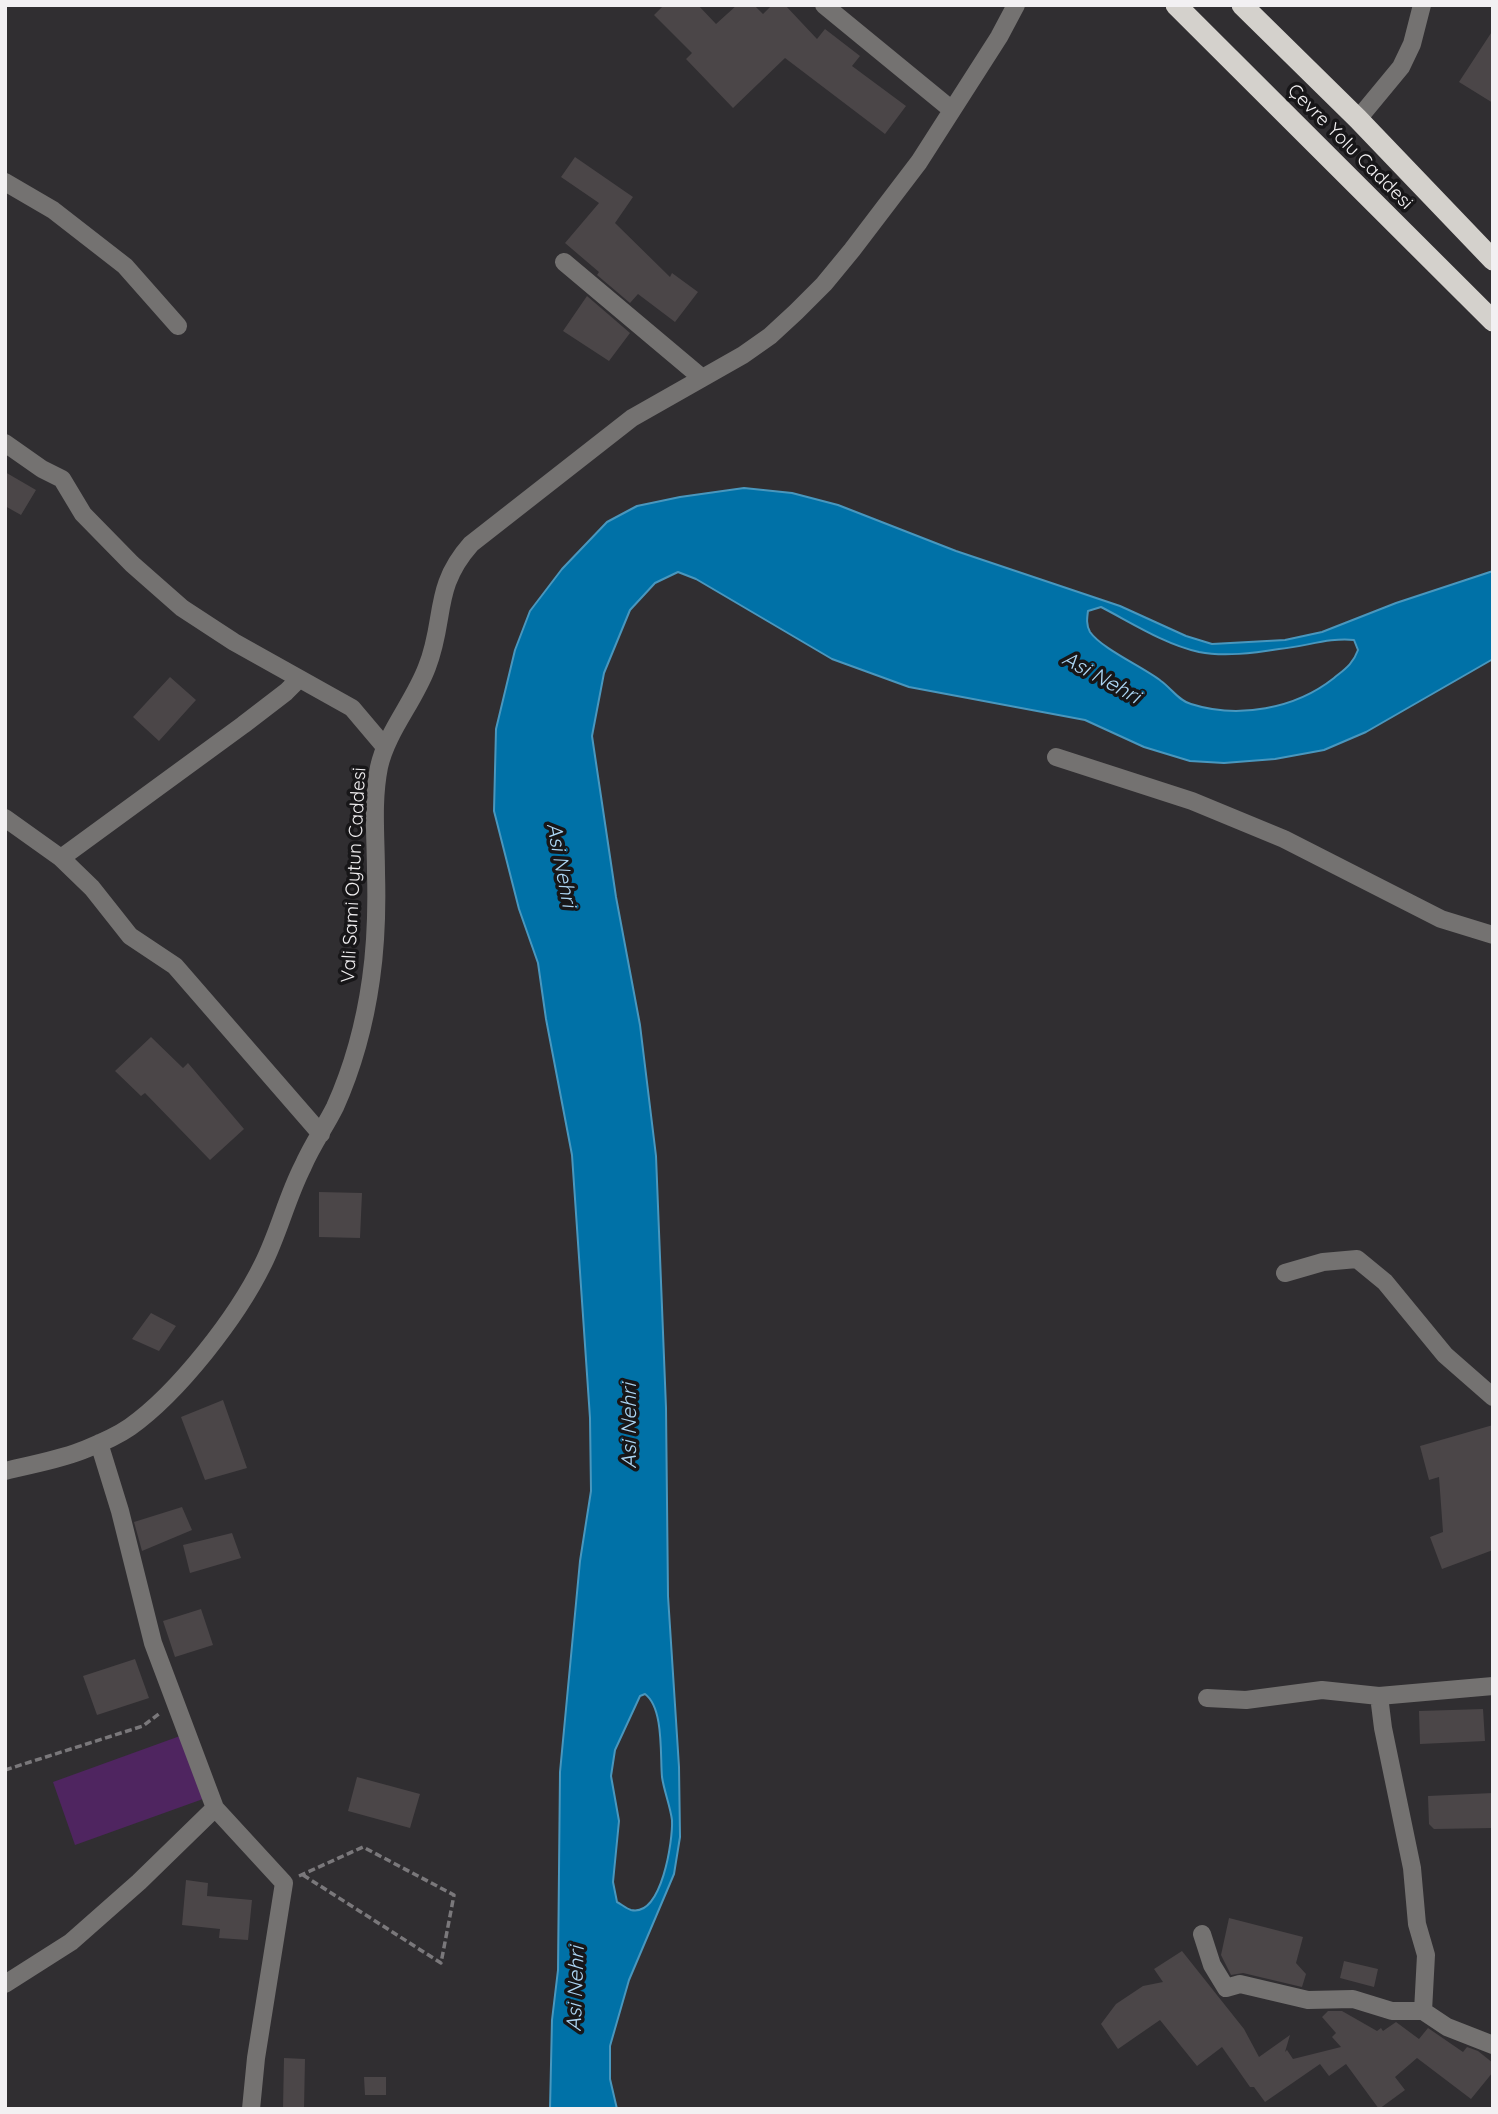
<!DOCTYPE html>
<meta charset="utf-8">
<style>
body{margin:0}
#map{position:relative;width:1498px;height:2114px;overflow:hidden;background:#302e31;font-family:Quicksand,sans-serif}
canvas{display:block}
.frame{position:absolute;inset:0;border:7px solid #f2f0f2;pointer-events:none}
</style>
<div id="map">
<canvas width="1498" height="2114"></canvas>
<div class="frame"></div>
</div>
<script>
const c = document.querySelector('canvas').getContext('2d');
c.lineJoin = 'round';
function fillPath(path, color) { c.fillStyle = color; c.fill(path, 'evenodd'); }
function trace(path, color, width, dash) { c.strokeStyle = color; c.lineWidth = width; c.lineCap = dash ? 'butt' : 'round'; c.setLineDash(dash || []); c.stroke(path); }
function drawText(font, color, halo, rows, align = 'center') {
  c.font = font + ' Quicksand,sans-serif'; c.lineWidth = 7; c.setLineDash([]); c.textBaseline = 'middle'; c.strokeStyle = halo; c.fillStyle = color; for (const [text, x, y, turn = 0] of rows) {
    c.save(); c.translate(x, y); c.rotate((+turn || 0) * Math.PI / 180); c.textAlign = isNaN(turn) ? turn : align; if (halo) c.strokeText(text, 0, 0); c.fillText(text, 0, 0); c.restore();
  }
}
fillPath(new Path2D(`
 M180,1736L203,1799L75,1845L53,1782Z`), '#4f2560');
const water = new Path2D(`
 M744,488L792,493L838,505L956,551L1120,606L1186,636L1212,644L1285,640L1322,632L1396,603L1493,571V659L1366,732L1324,750L1275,759L1224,763L1190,761L1144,747L1085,720L909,687L832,659L696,579L678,572L655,583L630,610L604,673L592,736L616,897L640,1025L656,1156L666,1408L668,1596L679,1767L680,1837L674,1874L629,1980L610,2046V2079L617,2109H550L552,2020L558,1970L560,1772L580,1561L591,1491L590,1418L572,1155L546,1019L538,963L519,909L494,811L496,729L515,650L530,611L562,569L607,522L637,506L680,497ZM1101,607C1132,623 1164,644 1199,652C1224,657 1254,653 1279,649C1304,647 1330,637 1354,640L1358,650C1353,664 1345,669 1334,678C1295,709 1238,719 1191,704C1179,701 1171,688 1161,681C1143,667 1102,649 1090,632C1086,625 1087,618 1088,611ZM645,1694C664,1708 660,1755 662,1777C664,1791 670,1805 672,1820C673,1840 662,1917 631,1910C627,1909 621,1904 617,1902L613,1882L619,1821L611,1776L615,1750L640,1696Z`);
fillPath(water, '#0071a7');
trace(water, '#4997be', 2);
fillPath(new Path2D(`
 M664,5H698L716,24L737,5H754L763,14L772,5H785L817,39L825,29L860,56L852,66L906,106L885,134L785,58L733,108L686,59L692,53L654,15Z
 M1493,30V103L1459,82Z
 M575,157L633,197L615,223L670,277L672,273L698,292L675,322L638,294L630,303L597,275L599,272L565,243L599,203L561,177Z
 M587,296L630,333L609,361L563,331Z
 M5,472L36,490L21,515L5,506Z
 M170,677L196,700L159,741L133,717Z
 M151,1037L183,1068L188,1063L244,1129L210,1160L145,1093L141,1096L115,1071Z
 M319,1192L362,1193L360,1238L319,1237Z
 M151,1313L176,1326L159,1351L132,1339Z
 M223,1400L247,1468L205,1480L181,1417Z
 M1493,1425V1550L1442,1569L1430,1537L1443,1532L1439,1477L1429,1480L1420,1446Z
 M182,1507L192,1530L142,1551L134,1522Z
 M232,1533L241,1558L190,1573L183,1545Z
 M201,1609L213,1645L175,1657L163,1621Z
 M135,1659L149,1698L97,1715L83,1676Z
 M1483,1709L1485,1741L1420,1744L1419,1711Z
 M357,1777L420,1794L410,1828L348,1811Z
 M1493,1793V1828L1434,1829L1429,1824L1428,1796Z
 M186,1880L208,1883L207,1896L252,1900L248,1940L219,1938L220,1929L182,1925Z
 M1229,1918L1303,1937L1296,1963L1306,1974L1302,1987L1243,1973L1231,1975L1221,1955Z
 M1182,1951L1244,2029L1259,2057L1290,2035L1285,2052L1287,2050L1293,2059L1341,2047L1332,2037L1336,2033L1322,2017L1328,2011H1342L1377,2031L1381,2028L1383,2031L1396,2022L1419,2039L1428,2028L1463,2052L1467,2047L1478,2051L1493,2063V2072L1471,2099L1417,2058L1395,2077L1405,2090L1379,2109L1346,2064L1329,2076L1320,2064L1265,2102L1254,2087H1250L1222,2047L1197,2066L1160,2020L1118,2049L1101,2024L1116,2004L1143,1986L1163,1982L1154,1969Z
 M1344,1961L1378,1969L1374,1987L1340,1978Z
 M284,2058L305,2059L304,2109H283Z
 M364,2077H386V2095H365Z`), '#4b4648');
trace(new Path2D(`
 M5,1770L143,1726L160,1713
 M299,1876L363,1847L454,1895L441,1963L303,1875`), '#7a787b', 3.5, [7, 3.5]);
trace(new Path2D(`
 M824,5L952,110
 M1358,119L1401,67L1412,44L1422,5
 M5,182L53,210L125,266L178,326
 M564,262L702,378
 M5,443L42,469L62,479L83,514L132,564L182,608L234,642L352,708L385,747
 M1056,757L1192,801L1284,839L1441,919L1493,935
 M5,818L61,858L92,888L130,936L175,966L321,1134
 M61,858L243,725L286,692L299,679
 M1285,1273L1323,1262L1357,1259L1385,1282L1445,1355L1493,1397
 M99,1443L120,1511L153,1643L215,1808L284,1883L256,2058L251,2109
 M5,1471C32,1464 60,1460 86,1449C101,1443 117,1436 130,1427C179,1392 237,1317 263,1264C279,1232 287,1197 303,1166C312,1145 325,1127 335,1107C353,1067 365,1022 371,979C376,944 377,908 376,873C376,838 372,802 379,767C387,731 414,702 427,667C446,619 432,588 471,544L632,418L743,355L770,336L796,312L824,284L852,250L919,162L999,37L1016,5
 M1207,1698L1246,1700L1322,1690L1379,1696
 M1202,1934L1212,1965L1226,1988L1240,1984L1308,2000L1353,1999L1392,2011H1423L1447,2027L1493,2045
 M5,1984L71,1942L139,1882L215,1808
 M1423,2011L1426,1955L1417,1924L1412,1868L1383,1728L1379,1696L1493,1686`), '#747271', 18);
trace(new Path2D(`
 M1176,5L1493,321
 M1242,5L1358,119L1493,260`), '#d4d1cc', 21);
drawText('19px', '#f2f0f2', '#171618', [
 ["Çevre Yolu Caddesi",1350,147,45],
 ["Vali Sami Oytun Caddesi",354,875,-87]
]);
drawText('italic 21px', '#acd5f3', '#171618', [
 ["Asi Nehri",1101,678,29],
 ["Asi Nehri",561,865,79],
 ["Asi Nehri",630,1426,-90],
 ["Asi Nehri",576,1989,-88]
]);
</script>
